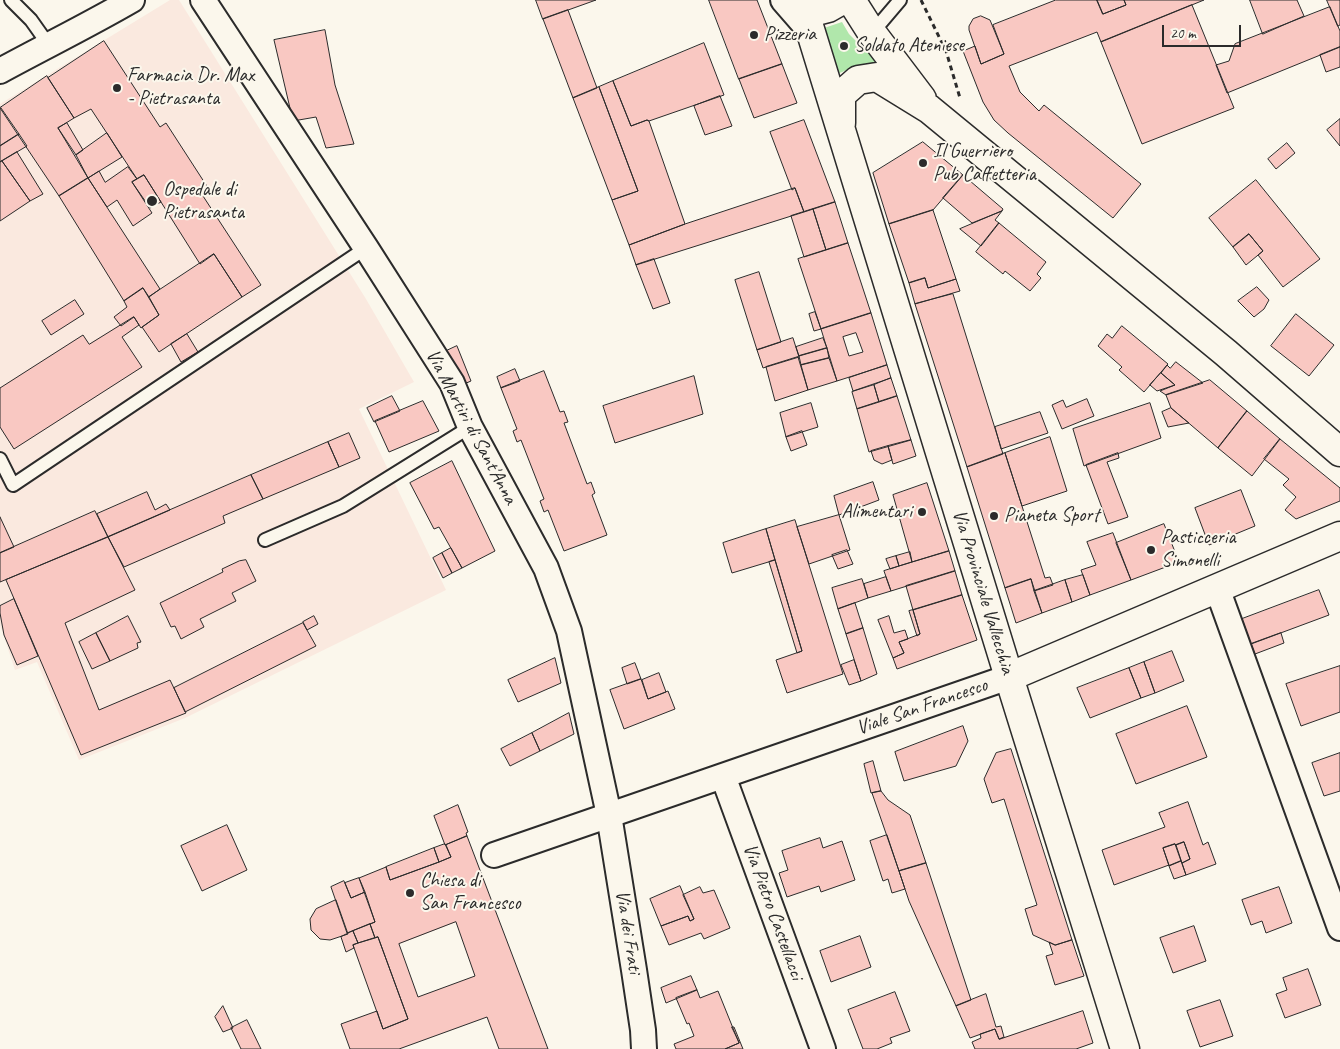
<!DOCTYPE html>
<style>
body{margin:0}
#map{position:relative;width:1340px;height:1049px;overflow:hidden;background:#fbf7ec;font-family:Caveat,sans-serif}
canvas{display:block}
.scale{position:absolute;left:1162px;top:25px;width:79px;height:22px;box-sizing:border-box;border:2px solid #2b2b2b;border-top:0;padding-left:6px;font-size:15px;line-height:18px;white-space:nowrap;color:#2b2b2b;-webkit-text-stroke:4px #fbf7ec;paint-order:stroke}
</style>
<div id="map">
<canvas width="1340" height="1049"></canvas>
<div class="scale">20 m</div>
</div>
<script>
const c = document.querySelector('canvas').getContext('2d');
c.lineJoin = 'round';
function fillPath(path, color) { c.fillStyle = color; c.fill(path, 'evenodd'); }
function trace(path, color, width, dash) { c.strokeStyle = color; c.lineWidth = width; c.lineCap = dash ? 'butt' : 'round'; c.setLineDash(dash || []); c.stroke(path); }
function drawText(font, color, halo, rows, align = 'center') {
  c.font = font + ' Caveat,sans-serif'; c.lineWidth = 4; c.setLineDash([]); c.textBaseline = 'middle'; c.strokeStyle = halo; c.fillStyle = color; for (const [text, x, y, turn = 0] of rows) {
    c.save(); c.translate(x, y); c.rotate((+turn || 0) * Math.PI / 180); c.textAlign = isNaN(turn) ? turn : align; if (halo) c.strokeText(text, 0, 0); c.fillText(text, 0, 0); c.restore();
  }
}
fillPath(new Path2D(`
 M170,0H179L366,299L414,382L359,409L446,590L185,718L79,760L37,662L15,670L0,625V104Z`), '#fae9df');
fillPath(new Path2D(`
 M842,22L849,34L874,59L875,63L872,65L857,66L837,74L822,32L824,28Z`), '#b0e7ab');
const building = new Path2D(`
 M536,0H596L543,19Z
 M709,0H757L782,64L739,79Z
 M1056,0H1097L1103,14L1126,5L1124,0H1204L1101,42L1097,32L1009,66L1020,92L1039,111L1044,105L1141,184L1113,218L1008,133L994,120L983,102L963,51L975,46L981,64L1004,54L993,25Z
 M1097,0H1124L1126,5L1103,14Z
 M1250,0H1297L1304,16L1263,34Z
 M1327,0H1340V25L1338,26Z
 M1192,5L1234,108L1142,144L1101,42Z
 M1330,7L1340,31V47L1227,93L1216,65L1229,61L1235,44Z
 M568,10L597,88L573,98L543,19Z
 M981,16L990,20L1004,54L981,64L969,30V26L973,19Z
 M325,30L335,85L354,144L326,148L316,117L293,121L274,40Z
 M104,41L160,127L166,123L210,191L203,196L261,285L242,297L214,254L200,264L144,175L137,179L91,109L74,118L48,78Z
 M704,43L724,95L649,121L647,120L631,126L613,81Z
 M1340,47V67L1326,72L1320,55Z
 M782,64L797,103L754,118L739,79Z
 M47,76L74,118L58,128L88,178L59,196L0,108Z
 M613,81L631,126L647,120L649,121L685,224L629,245L612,200L638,191L599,87Z
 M599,87L638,191L612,200L573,98Z
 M720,96L732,126L705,135L694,106Z
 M1,108L19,134L0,146V109Z
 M1340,119V146L1327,130Z
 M804,120L835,202L804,212L795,188L792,190L770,132Z
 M67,123L83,150L76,155L58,128Z
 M107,133L122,157L88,178L76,155Z
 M19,134L27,146L0,162V146Z
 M923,142L963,175L933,210L889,224L873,173Z
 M1287,143L1295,153L1276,169L1268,159Z
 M17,152L43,194L30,201L2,161Z
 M2,161L30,201L0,221V162Z
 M128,167L137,179L132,182L152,213L133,226L117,200L107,207L88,178L99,171L105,182Z
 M144,175L161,202L150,208L132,182Z
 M963,175L1003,209L1002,211L972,223L943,198Z
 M88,178L160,289L149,297L143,288L124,301L59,196Z
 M1256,180L1320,259L1283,287L1258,255L1263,251L1249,234L1233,247L1209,218Z
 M795,188L804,212L636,265L629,245L685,224Z
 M835,202L848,243L826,250L813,209Z
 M813,209L826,250L804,257L791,216Z
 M933,210L956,279L928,288L925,278L909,283L889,224Z
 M1002,211L995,220L999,223L981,246L960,229Z
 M999,223L1046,262L1037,274L1041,278L1030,291L1005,271L1003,274L976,252Z
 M1249,234L1263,251L1246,265L1233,247Z
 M848,243L871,313L821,329L798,259Z
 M214,254L242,297L159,352L142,327L159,315L149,297Z
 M654,259L670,303L653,309L636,265Z
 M759,272L781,342L757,350L735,280Z
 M925,278L928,288L956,279L960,291L915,304L909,283Z
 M1257,287L1269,300L1264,309L1254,317L1238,301Z
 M143,288L159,315L141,328L134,317L121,326L114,317L127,307L124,301Z
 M953,294L1003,454L967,467L915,304Z
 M75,300L84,314L51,335L42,321Z
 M815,312L821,329L814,331L809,314Z
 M871,313L887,365L837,381L821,329ZM856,333L863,352L849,356L843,337Z
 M1296,314L1334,345L1309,376L1271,346Z
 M134,317L139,325L122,337L142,367L14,449L0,427V388L83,335L89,344Z
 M1122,326L1168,364L1144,392L1119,370L1122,367L1098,346L1107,334L1112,338Z
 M187,334L198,352L181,362L171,344Z
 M793,338L799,357L763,368L757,350Z
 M823,338L827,348L799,356L796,347Z
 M457,346L471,381L457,387L442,353Z
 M827,348L829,358L801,365L799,356Z
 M798,357L808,390L775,401L766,367Z
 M829,358L837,381L808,390L801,365Z
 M1176,362L1203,383L1166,395L1160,391L1175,385L1161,373L1167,365L1170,368Z
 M887,365L891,378L853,391L849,378Z
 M515,369L520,381L501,388L497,377Z
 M544,371L560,412L564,411L568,422L564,423L587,484L591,482L595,493L592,495L607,535L564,551L548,510L544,512L540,501L544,499L521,440L517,442L513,431L517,429L501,388Z
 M1161,373L1175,385L1157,391L1150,385Z
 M694,376L703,414L615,443L603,406Z
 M891,378L897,396L879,402L874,385Z
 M1210,380L1247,411L1218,448L1171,408L1166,395Z
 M874,385L879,402L857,409L852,392Z
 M392,396L400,411L374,422L367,408Z
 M897,396L911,440L869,452L857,409Z
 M1087,399L1094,416L1062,429L1052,405L1063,400L1066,407Z
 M423,401L439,431L389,452L375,421Z
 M811,403L818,427L786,437L780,413Z
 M1150,403L1161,438L1084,466L1073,429Z
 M1171,408L1178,414L1189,423L1168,427L1162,412Z
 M1247,411L1280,439L1252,476L1218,448Z
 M1040,412L1048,433L1001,449L995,427Z
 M802,431L807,445L791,451L786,437Z
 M349,433L360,458L339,467L328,442Z
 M1050,437L1067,491L1022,506L1005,453Z
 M1280,439L1340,488V501L1296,519L1285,510L1296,497L1283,485L1289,479L1264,459Z
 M911,440L916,456L893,464L888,446Z
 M328,442L339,467L263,499L251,475Z
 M888,446L892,460L882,464L874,460L871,451Z
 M1005,453L1045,578L1050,577L1053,585L1034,591L1031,579L1005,588L967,467Z
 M1118,453L1119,458L1107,462L1128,517L1108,524L1086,465Z
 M452,461L495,551L462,568L439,527L434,529L410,483Z
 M251,475L263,499L223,516L225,523L124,567L108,537Z
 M873,482L879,500L839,515L834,496Z
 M927,483L949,551L912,562L893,495Z
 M1241,490L1255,526L1209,545L1195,508Z
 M147,492L155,510L166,504L170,510L108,537L97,514Z
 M95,511L108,537L0,582V553Z
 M839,515L850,550L809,564L797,527Z
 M0,517L14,547L0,553Z
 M795,520L843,674L787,693L776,660L802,651L766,529Z
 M1164,524L1179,562L1131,580L1116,543Z
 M766,529L775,560L732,573L723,543Z
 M1113,533L1131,580L1090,595L1081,570L1096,565L1087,542Z
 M108,537L135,590L65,623L99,710L170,680L186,713L81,755L6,580Z
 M451,548L462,568L452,573L442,553Z
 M847,550L853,564L838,569L832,555Z
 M949,551L955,571L891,591L884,571Z
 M910,552L912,562L899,566L896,556Z
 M442,553L452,573L443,578L433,558Z
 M896,556L899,566L890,569L886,559Z
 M246,560L256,581L232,593L236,601L200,619L204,627L181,639L175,626L171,627L160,603L223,572L222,569L239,561Z
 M775,560L802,651L797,653L769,562Z
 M955,571L962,595L913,610L906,586Z
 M1083,575L1090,595L1072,602L1065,580Z
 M886,577L891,591L868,598L864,584Z
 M862,579L868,598L838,609L832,588Z
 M1031,579L1042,613L1016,623L1005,588Z
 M1065,580L1072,602L1042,613L1034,591Z
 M1319,590L1329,615L1251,644L1242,619Z
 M962,595L977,640L897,669L893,658L904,653L899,642L920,634L913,610Z
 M14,599L38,656L17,665L4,635L0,613V606Z
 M855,603L863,628L846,634L838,609Z
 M913,610L920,634L917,636L909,611Z
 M128,616L141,642L137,643L138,648L110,661L96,633Z
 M314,616L318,624L307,630L303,622Z
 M889,616L894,633L905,630L908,639L899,642L904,653L893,658L878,620Z
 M303,623L316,646L185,712L174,688Z
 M863,628L877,674L861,681L846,634Z
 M96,633L110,661L92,669L79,642Z
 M1281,633L1284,643L1255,654L1251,644Z
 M1172,651L1184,681L1155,693L1144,662Z
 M555,658L561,683L518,702L508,680Z
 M854,660L861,681L849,685L841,665Z
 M1144,662L1155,693L1141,698L1129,668Z
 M635,663L641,679L627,684L622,668Z
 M1340,666V712L1301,726L1286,684Z
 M1129,668L1141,698L1090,718L1077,688Z
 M659,673L666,692L648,699L642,680Z
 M641,679L648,699L668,691L675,709L624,729L610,690Z
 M1187,706L1207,757L1136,784L1116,734Z
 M569,713L574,734L540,751L532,733Z
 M963,726L968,741L956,766L904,781L895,752Z
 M532,733L540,751L510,766L501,749Z
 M1011,749L1072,940L1055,945L1033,935L1025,909L1037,905L1004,799L992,803L984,779L996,753Z
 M1340,753V791L1324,796L1312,763Z
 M873,761L881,791L871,793L864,764Z
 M881,791L888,800L910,815L926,863L899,871L872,793Z
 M1188,802L1203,845L1208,842L1216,864L1186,875L1182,863L1190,859L1184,842L1176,845L1175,844L1163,848L1169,865L1114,885L1102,850L1165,827L1159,813Z
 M458,805L468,832L466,833L467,836L445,845L434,816Z
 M227,825L247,870L202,891L181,846Z
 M887,835L905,889L892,893L888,879L883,881L870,841Z
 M467,836L548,1049H499L487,1017L399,1049H350L341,1024L377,1011L383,1029L408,1019L378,937L375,938L370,924L375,922L359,878L386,867L390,880L439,862L451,857L446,845ZM456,922L475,976L418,997L399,944Z
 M820,838L823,848L842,841L855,880L821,892L819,886L787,897L779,873L788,870L782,851Z
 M1184,842L1190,859L1182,863L1176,845Z
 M445,844L451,857L439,862L434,848Z
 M1175,844L1181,861L1169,866L1163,848Z
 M434,848L439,862L390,880L386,867Z
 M1181,861L1186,875L1174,879L1169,866Z
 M926,863L971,1000L956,1006L909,901L899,871Z
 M359,878L365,892L351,898L345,883Z
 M344,881L351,898L365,892L375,922L347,933L331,887Z
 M680,886L694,919L690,921L688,916L661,926L650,899Z
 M700,887L703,893L714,890L730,928L704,939L701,933L669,945L661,926L688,916L690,921L694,919L683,895Z
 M1279,887L1292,923L1266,933L1262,921L1251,925L1242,900Z
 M336,900L348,934L330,940L320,939L311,930L310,919L316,909Z
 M370,924L375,938L358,943L353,931Z
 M1194,926L1206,961L1173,973L1160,938Z
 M353,931L358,943L353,945L354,948L346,952L341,937Z
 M860,936L871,967L831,982L820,951Z
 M378,937L408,1019L383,1029L353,945Z
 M1072,940L1084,976L1055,985L1046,956L1053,954L1049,942L1055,945Z
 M1308,969L1321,1005L1285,1018L1276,994L1287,990L1283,978Z
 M691,976L697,990L666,1003L661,988Z
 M697,990L700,998L718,991L739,1043L725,1049H676L674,1044L694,1036L689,1023L687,1024L676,998Z
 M895,992L910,1031L890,1038L892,1043L877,1049H863L848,1010Z
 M986,994L996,1027L1001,1026L1004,1037L999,1039L995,1029L970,1038L956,1006Z
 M1220,1000L1233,1036L1200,1047L1187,1011Z
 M223,1006L233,1028L223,1032L215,1017Z
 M1083,1011L1093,1043L1076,1049H975L972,1042L981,1038L980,1034L995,1029L999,1039Z
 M247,1020L261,1049H241L231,1028Z
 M732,1027H734L743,1049H725L739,1043Z`);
fillPath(building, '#f9c8c2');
trace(building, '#2b2b2b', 1);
const lane = new Path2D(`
 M11,0L31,20L48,44
 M872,33L900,0
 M0,459L13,485L366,248
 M265,540L343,506L470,427`);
const street = new Path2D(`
 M203,0L366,248L452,383L470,427L546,568L569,631L609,815L634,970L643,1030L644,1049
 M783,0L810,31
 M0,71C44,47 89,25 132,0
 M1217,588L1340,928
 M723,776L823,1049
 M494,855L1009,677`);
const secondary = new Path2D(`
 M801,0L1009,677L1125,1049
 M851,0L872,33L922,99
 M805,14L828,8L842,0
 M841,123V95L858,80L877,77L929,109L1226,353L1340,452
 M1009,677L1340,536`);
trace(lane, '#2b2b2b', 16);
trace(street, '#2b2b2b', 28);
trace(secondary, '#2b2b2b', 31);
trace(new Path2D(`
 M921,0L946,51L960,98`), '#2b2b2b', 3, [5, 4]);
trace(lane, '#fbf7ec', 12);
trace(street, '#fbf7ec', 24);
trace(secondary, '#fbf7ec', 28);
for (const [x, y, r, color] of [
 [754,35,5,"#2b2b2b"],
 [844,46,5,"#2b2b2b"],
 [117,88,5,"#2b2b2b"],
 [923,163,5,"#2b2b2b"],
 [152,201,6,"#2b2b2b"],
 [922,512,5,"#2b2b2b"],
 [994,516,5,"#2b2b2b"],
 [1151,550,5,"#2b2b2b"],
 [410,893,5,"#2b2b2b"]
]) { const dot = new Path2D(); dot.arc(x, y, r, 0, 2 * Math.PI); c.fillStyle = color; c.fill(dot); trace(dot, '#fbf7ec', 2); }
drawText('20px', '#2b2b2b', '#fbf7ec', [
 ["Pizzeria",764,35],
 ["Soldato Ateniese",854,46],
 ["Farmacia Dr. Max",127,76],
 ["- Pietrasanta",127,99],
 ["Il Guerriero",933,152],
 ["Pub Caffetteria",933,175],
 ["Ospedale di",163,190],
 ["Pietrasanta",163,213],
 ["Alimentari",912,512,"right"],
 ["Pianeta Sport",1004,516],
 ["Pasticceria",1161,538],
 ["Simonelli",1161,561],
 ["Chiesa di",420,881],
 ["San Francesco",420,904]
], 'left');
drawText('20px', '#2b2b2b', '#fbf7ec', [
 ["Via Martiri di Sant'Anna",471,427,62],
 ["Via Provinciale Vallecchia",983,592,73],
 ["Viale San Francesco",922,707,-19],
 ["Via Pietro Castellacci",773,912,70],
 ["Via dei Frati",628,932,81]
]);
</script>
